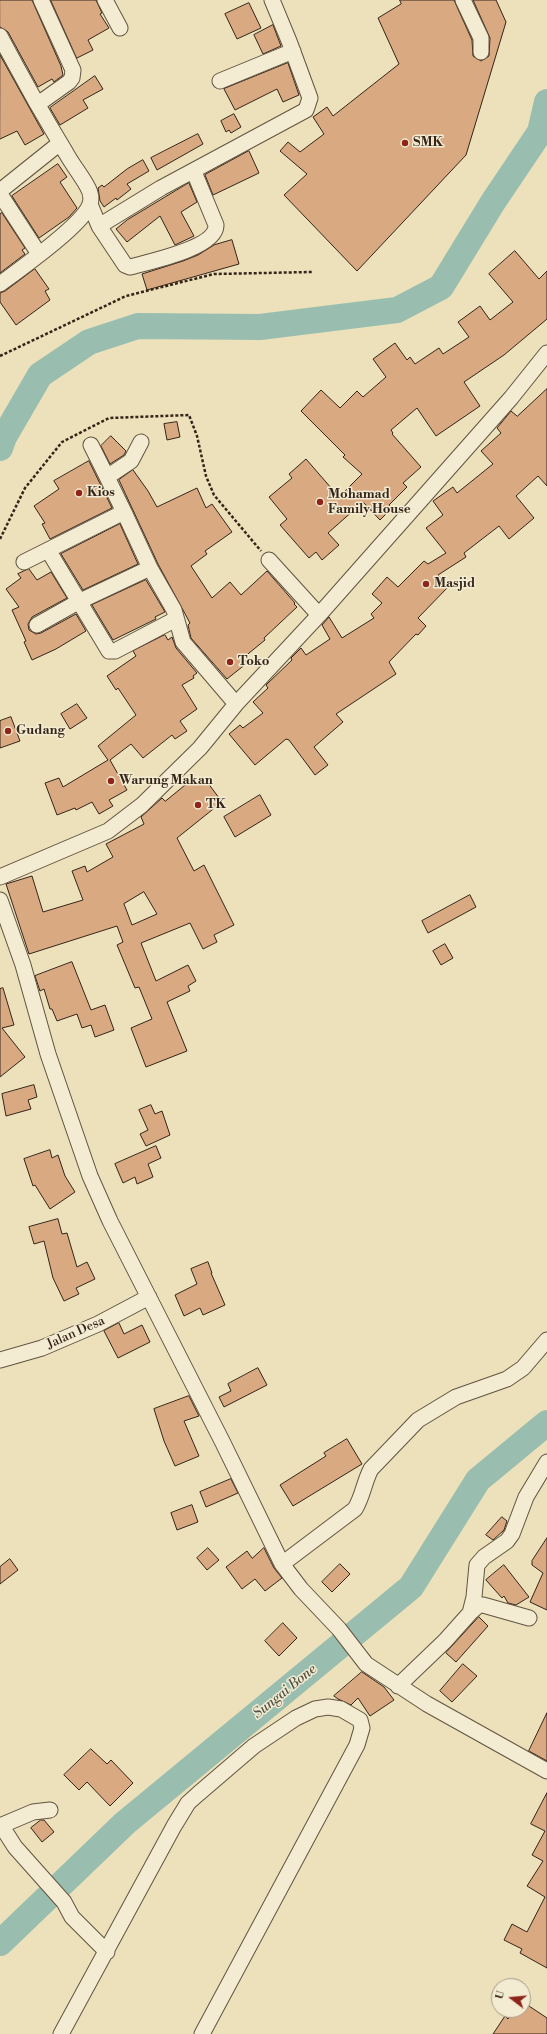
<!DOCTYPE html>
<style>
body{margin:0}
#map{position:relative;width:547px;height:2034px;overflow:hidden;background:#ece1ba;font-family:"Libre Bodoni",serif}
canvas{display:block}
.north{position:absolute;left:491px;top:1978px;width:40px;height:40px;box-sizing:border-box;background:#f3ecd2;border:1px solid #a79c88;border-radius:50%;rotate:286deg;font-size:11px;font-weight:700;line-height:16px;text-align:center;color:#342419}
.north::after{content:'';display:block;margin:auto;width:14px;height:18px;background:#8f2418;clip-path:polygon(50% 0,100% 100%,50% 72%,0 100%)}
</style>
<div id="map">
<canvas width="547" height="2034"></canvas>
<div class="north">U</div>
</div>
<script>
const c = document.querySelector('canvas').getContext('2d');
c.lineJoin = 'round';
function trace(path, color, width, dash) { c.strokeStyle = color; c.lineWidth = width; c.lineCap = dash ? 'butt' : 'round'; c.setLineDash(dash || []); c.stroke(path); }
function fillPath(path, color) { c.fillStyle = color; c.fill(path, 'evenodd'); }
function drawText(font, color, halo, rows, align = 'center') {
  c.font = font + ' "Libre Bodoni",serif'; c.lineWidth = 3; c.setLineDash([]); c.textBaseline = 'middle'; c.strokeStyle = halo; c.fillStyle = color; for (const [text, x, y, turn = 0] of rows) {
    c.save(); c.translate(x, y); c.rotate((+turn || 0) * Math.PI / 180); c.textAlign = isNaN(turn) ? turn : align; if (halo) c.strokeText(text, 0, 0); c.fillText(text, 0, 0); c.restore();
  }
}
trace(new Path2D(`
 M0,448L4,437L40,375L89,342L138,326L260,327L397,310L441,287L493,202L540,132L547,102
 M0,1943L125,1823L411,1587L478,1480L547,1423`), '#99beb0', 26);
const building = new Path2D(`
 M0,0H32L61,66L63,75L54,82L52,79L38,87L8,32L0,27Z
 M51,0H96L102,13L100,14L109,28L88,40L93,50L77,58Z
 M400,0H454L472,40L473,56L481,61L489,56L490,38L473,0H496L506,22L466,155L357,271L284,195L307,174L280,151L288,142L300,152L324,134L313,117L327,107L333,116L399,64L378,18L401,4Z
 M249,3L261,28L237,39L225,14Z
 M273,25L281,46L263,54L254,35Z
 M0,55L44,134L25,145L17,131L0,139Z
 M288,63L299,95L283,102L277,89L235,110L224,89Z
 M95,76L103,89L83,100L88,108L60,125L50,108Z
 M234,114L241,127L231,133L229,130L226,132L221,121Z
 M198,134L203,144L157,170L151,158Z
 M249,151L259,173L213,195L205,175Z
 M143,160L149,171L127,184L131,189L117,200L116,198L104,207L100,201L98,188L102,185L104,187L127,169Z
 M58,164L67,177L60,182L77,208L69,217L39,238L12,196Z
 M189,183L197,202L181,212L194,236L175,245L160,216L127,242L116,229L127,220Z
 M2,213L25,248L22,250L25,254L0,273V214Z
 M232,240L239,264L147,290L142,274L183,261L198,255L214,245Z
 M515,251L539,279L547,271V319L504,355L464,382L480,406L436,436L417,408L391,430L393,433L392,434L421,467L403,483L407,487L389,505L392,508L380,520L363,502L328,533L339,545L322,560L316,552L309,558L280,525L287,519L269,497L292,478L289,474L306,459L339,497L362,474L343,457L345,455L301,411L321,390L340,408L357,391L363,397L386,377L373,359L395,343L407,360L410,357L415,364L439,348L443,354L469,337L458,322L480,306L490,320L513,302L489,274Z
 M35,269L49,289L45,291L50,300L16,325L0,302V293L5,291Z
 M547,389V486L538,476L516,496L534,518L509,539L499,526L464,553L466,557L438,575L449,586L418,618L426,626L418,635L416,634L389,662L396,674L336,714L343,722L314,747L328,765L315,775L289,740L286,739L255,765L229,734L240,725L243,728L263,713L253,702L268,688L266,685L292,660L291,658L301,648L306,655L330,639L322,625L329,617L342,638L374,618L371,614L382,603L372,594L387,577L398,587L424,561L428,564L446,553L426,528L443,515L433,501L453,487L457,493L493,464L481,451L501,433L497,428L511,411L517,416Z
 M177,422L180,437L167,440L164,424Z
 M111,436L126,451L124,455L110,464L101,446Z
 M89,461L112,508L50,539L42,524L45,523L34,506L59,489L54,481Z
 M133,470L148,491L157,507L197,488L206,508L212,504L232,532L205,551L207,554L191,566L212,598L230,582L241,595L267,571L295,603L294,604L297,607L264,638L265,640L243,658L247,663L227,679L191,638L188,625L190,623L158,564L119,480Z
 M120,524L138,564L83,590L61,554Z
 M29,569L37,580L51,572L67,598L32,617L28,624L29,630L36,634L41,633L76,614L86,631L56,649L32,660L24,642L26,641L12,610L19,607L6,589L21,578L18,574Z
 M146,580L165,612L155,617L156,619L113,640L92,605Z
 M165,635L168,640L172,637L176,648L197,673L193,676L194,678L182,685L197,709L180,721L187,731L175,739L172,735L143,758L131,744L110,760L127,790L109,800L113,806L99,814L92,802L76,810L75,808L57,815L45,783L59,778L63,787L108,760L98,746L136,715L118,688L116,690L107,676L136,656L133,651Z
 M77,704L87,718L70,729L61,714Z
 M11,717L20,741L0,748V721Z
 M193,779L198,785L205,779L222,802L177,838L194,871L204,865L234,925L214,935L217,942L203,949L190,923L141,943L156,981L188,965L196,981L188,986L190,991L167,1002L187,1051L146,1067L131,1028L152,1019L139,987L135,988L117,945L123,942L117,926L29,954L6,884L32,876L43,912L83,900L72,871L85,866L87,872L113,857L106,844L144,824L141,817L162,798L165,801ZM144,892L157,914L132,925L124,904Z
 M260,795L271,815L235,837L224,817Z
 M470,895L476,907L428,933L422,921Z
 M445,944L453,958L441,965L433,951Z
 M72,962L91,1010L105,1005L114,1030L95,1037L91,1025L82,1028L77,1014L57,1021L52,1009H50L44,989L40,991L35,976Z
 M3,988L14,1025L2,1028L25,1057L0,1077V989Z
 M34,1085L37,1097L28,1100L31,1109L6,1116L2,1094Z
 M151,1105L155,1114L162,1111L170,1135L146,1146L140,1134L148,1130L139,1110Z
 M156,1146L161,1158L148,1164L153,1177L137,1184L135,1177L123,1183L115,1164Z
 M50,1150L52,1158L58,1155L65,1176L75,1192L50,1209L35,1185L33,1186L24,1159Z
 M58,1219L62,1234L67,1233L77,1267L87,1262L95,1279L76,1288L79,1294L64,1301L53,1278L44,1241L34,1244L29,1227Z
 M208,1262L212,1273H211L225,1305L203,1315L200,1308L184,1316L175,1295L197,1284L191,1269Z
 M119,1323L124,1334L142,1325L150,1342L118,1358L104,1331Z
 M258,1368L267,1385L224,1407L219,1397L231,1391L228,1384Z
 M189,1396L199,1416L184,1421L199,1456L175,1466L164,1441L154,1409Z
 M347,1439L362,1464L293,1506L280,1485L326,1456L324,1453Z
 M231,1479L238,1493L206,1507L200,1492Z
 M192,1505L198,1522L177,1530L171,1513Z
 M502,1517L507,1521L504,1530L493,1540L486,1535Z
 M547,1538V1610L530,1602L543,1573L532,1565V1561Z
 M208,1548L219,1560L207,1570L197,1558Z
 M264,1548L274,1568L282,1578L265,1591L255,1579L242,1589L226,1567L247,1551L252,1558Z
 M10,1559L18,1570L0,1584V1567Z
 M340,1564L350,1574L332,1592L322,1582Z
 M504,1565L529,1597L516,1605L508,1603L504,1596L502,1598L486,1580Z
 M479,1617L488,1626L456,1662L446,1653Z
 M283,1623L297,1638L279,1656L265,1641Z
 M463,1664L477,1676L452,1702L440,1691Z
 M362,1672L384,1687L394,1700L370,1716L358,1698L351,1705L338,1699L334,1696Z
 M547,1713V1761L529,1751Z
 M91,1749L107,1764L111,1760L133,1783L110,1806L87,1782L79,1790L64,1775Z
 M547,1793V1968L520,1953L522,1949L504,1940L512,1924L527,1932L545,1897L527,1886L543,1861L532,1855L545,1831L531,1824Z
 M41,1820H44L54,1832L42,1842L31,1828Z
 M523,2002L547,2018V2034H493L505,2016L508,2019L514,2010H523Z`);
fillPath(building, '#d9a982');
trace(building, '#342419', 1);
const minor = new Path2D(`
 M105,0L120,28
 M463,0L481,38V52
 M0,36C21,76 43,115 66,153C72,164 81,175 87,186C90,191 92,198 90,204C84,224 19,270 0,284
 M220,81L293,51
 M38,104L69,82L72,78L73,70L41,0
 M0,191L60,143
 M0,194L39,254
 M90,204L99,226L161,188L306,110L310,98L289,41L272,0
 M99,226L125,265L130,267C148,262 217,248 216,225L194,172
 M91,445L107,477
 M124,512L107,477L131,461L141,442
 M48,550L109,651H115L176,619
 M269,560L319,615
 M24,562L124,512L150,568L174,610L183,642L236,704
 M37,625L78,602L150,568
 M0,877L108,831L142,805L200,748L236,704L319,615L511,398L547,353
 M0,900L23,965L48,1054L90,1176L110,1221L223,1443L282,1564L301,1589L339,1629L366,1664L427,1704L547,1771
 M0,1360L42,1348L98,1324L149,1297
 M282,1564L355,1509C363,1496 364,1482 371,1469L418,1420L456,1397L507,1379L523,1368L547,1340
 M470,1613L479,1605H483L529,1618
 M398,1686L445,1641L470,1613L474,1597L477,1565L484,1557L507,1541L512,1534L526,1497L547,1462
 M1,1825L15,1847L64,1902L72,1917L107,1952
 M0,1826L33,1812L50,1810
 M61,2034L174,1826L188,1803L198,1794L254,1746L296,1718L315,1709L328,1707L341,1709L360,1720L362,1728L357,1745L202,2034`);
trace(minor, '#625341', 17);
trace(new Path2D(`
 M0,356L126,296L214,274L312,272
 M0,539L25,488L62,442L109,418L189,415L197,436L206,476L214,495L261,551`), '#342419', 2.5, [3, 2]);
trace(minor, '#f3ecd2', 15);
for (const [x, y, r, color] of [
 [405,143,4,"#8f2418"],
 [79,493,4,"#8f2418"],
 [320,502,4,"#8f2418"],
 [426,584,4,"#8f2418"],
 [230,662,4,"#8f2418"],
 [8,731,4,"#8f2418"],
 [111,781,4,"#8f2418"],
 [198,805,4,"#8f2418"]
]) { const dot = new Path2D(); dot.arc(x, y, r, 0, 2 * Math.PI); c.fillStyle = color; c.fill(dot); trace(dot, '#f3ecd2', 1.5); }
drawText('bold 13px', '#342419', '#f3ecd2', [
 ["SMK",413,143],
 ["Kios",87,493],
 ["Mohamad",328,495],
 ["Family House",328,510],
 ["Masjid",434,584],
 ["Toko",238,662],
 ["Gudang",16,731],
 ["Warung Makan",119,781],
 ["TK",206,805]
], 'left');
drawText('13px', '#342419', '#f3ecd2', [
 ["Jalan Desa",76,1333,-24]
]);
drawText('italic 14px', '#525246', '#f3ecd2', [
 ["Sungai Bone",285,1692,-39]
]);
</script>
